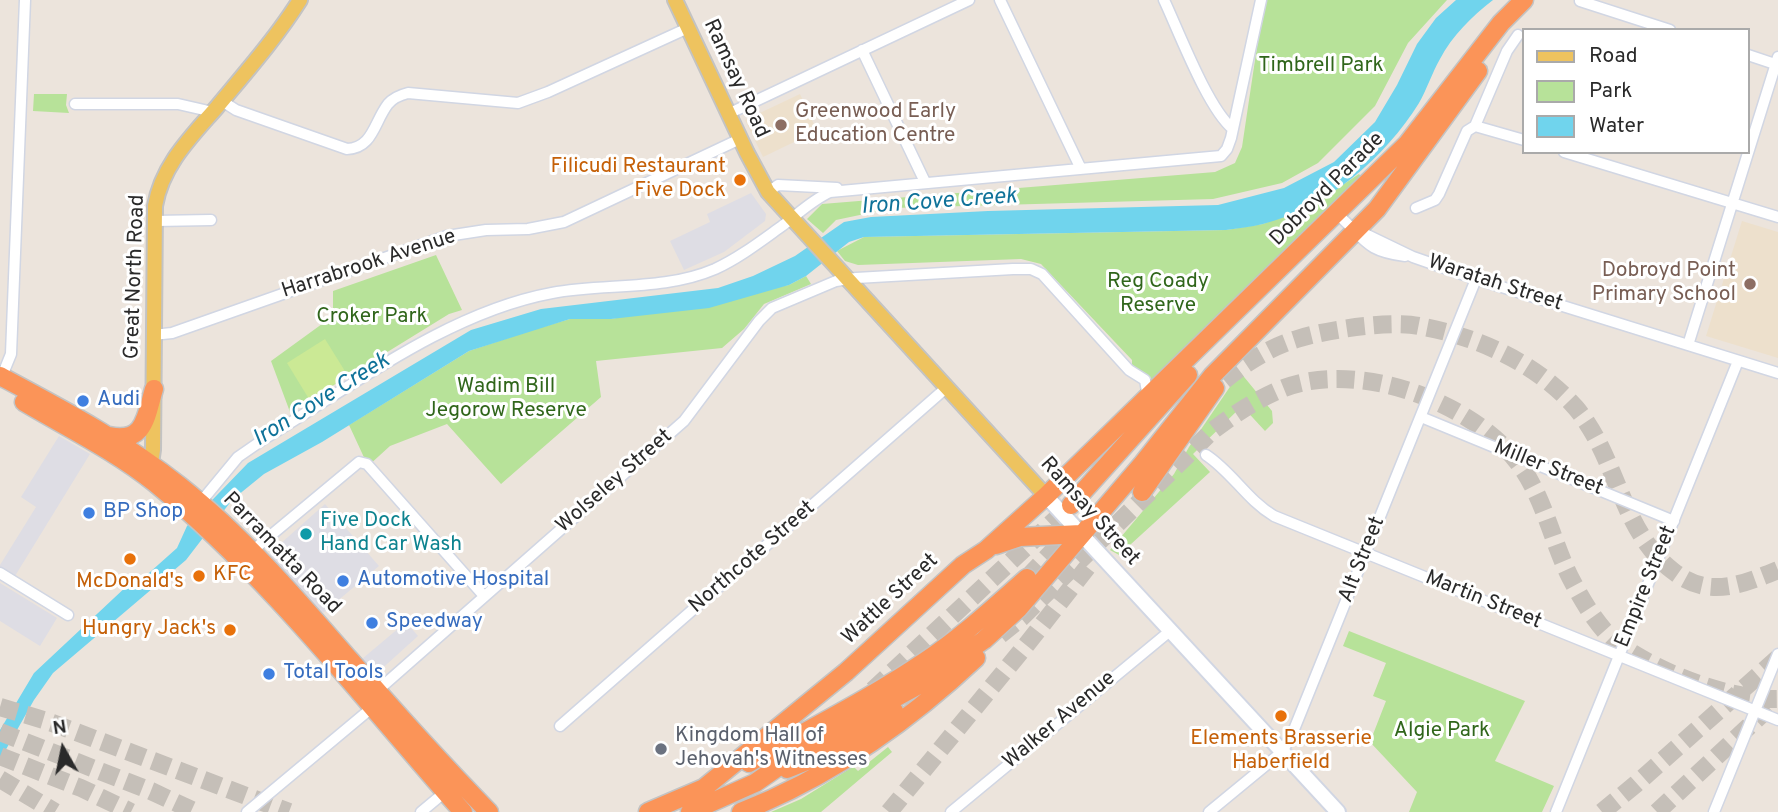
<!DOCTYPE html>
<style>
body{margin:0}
#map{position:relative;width:1778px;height:812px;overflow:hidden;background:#ece4dc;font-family:Overpass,sans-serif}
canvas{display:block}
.legend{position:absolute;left:1522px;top:28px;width:228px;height:126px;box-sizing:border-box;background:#fff;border:2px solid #aaa;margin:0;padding:9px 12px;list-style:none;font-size:21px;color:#2a2a2a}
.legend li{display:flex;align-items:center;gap:14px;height:35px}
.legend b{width:35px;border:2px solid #aaa}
.north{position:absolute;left:28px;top:714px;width:70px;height:70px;-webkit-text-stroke:5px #fff;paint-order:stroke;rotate:351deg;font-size:19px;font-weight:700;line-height:28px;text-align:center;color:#2a2a2a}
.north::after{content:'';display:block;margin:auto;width:24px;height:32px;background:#2a2a2a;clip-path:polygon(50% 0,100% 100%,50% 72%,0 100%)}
</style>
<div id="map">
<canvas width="1778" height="812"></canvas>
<ul class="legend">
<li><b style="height:9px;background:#eec35f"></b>Road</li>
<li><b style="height:19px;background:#b7e299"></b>Park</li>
<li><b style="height:19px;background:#70d4ed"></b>Water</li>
</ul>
<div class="north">N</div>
</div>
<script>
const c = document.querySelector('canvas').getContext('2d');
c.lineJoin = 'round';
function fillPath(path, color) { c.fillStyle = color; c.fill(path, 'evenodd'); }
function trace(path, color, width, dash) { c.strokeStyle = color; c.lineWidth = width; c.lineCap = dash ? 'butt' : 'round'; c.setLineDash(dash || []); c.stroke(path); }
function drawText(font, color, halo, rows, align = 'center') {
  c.font = font + ' Overpass,sans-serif'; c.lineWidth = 6; c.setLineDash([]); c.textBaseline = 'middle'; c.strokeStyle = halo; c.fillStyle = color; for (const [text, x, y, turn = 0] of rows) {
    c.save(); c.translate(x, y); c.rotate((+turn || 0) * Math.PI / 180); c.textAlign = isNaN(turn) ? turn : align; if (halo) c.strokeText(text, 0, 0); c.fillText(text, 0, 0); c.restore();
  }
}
fillPath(new Path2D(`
 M751,193L766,214L765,221L724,252L684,270L670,241L710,222L707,214Z
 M59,436L90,454L15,576L0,567V565L36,507L21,497Z
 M325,504L379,566L323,613L270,557V553Z
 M0,583L57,618L40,646L0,621Z
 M406,622L418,636L376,674L362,659Z`), '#dedde4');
fillPath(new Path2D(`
 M800,94L817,131L763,157L745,120Z
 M1742,221L1778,232V358L1706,336Z`), '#ede0cc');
fillPath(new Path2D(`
 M1264,0H1447L1408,43L1375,106L1318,163L1282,183L1213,199L893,208L836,220L823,233L807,219L822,204L1215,172L1235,163L1242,147Z
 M34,94H67L66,105L69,113L33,111Z
 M1359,174L1365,181L1152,386L1143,372L1132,367V360L1041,264L1021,259L858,265L845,261L837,251L864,237L1226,230L1263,224L1317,202Z
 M436,255L462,310L449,314L290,412L271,361L333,316V291Z
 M806,276L811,284L764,304L744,329L722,348L596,361L601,397L501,484L447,424L390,446L368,466L349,425L469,351L532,330L570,319H611L789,285Z
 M1240,372L1272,411L1273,423L1265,431L1242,406L1193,454L1210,472L1119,555L1110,550L1174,474L1189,447Z
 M1349,631L1525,701L1495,761L1554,786L1542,812H1409L1417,792L1370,742L1386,701L1373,696L1386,663L1343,646Z
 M888,747L892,752L821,812H771L801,799L851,768L854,767L858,771Z`), '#b7e299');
fillPath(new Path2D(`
 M325,339L348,376L309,399L287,363Z`), '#cbe995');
fillPath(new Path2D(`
 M1456,0H1493C1472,16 1452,36 1440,59C1432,73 1427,89 1419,103C1385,158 1326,208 1263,224C1251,227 1238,228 1226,230L864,237L849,242L806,276L789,285L709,308L611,319H570L469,351L322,442L264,474L232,500L186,560L53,673L34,700L0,760V730L34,673L129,584L140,581L177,548L187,526L248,463L471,330L541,309L718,288L753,276L795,256L844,222L871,217L988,211L1218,205L1284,188L1334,162L1375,122L1397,85L1417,44L1436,18Z`), '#70d4ed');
trace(new Path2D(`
 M1204,398C1231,373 1261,350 1297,339C1325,330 1390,320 1419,326C1476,336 1537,363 1576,408C1618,458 1620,530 1673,571C1708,599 1741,585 1778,570
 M1027,578L1076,527
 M1000,635L1021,618L1211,432C1234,414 1257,399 1284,388C1360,359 1479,403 1524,471C1545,503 1553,543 1570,577C1582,600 1599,630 1620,645C1660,673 1729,700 1778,699
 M873,690L1071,505
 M909,702L939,681
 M0,707L47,721L289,812
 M0,732L151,791L196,812
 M0,756L81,788L131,812
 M0,779L55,812
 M889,812L1027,644L1089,565
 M1602,812L1636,784L1778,658
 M1657,812L1775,702`), '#c5bfb8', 18, [18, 9]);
const street = new Path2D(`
 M1000,0L1081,169
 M1164,0C1179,32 1208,109 1233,129
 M1580,1L1670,30
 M862,50L925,182
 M1748,55L1778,65
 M222,101L236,110L347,149C373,148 374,122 388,104C393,98 400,95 408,93L518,103L548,92L688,28
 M75,104H178L213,112
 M728,114L969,0
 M1475,126L1524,140
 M1564,152L1778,217
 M768,192L778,185L837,188
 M1416,208L1435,200L1439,194L1467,131L1475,126L1507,51L1518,35
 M1337,214C1366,239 1364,251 1405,256
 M155,221L211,220
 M1357,230L1413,257L1476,279L1778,373
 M153,335L172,333L447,236L486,230L528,229L564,222L740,139
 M1688,345L1778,57
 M2,376L11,354L25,0
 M1421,417L1674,521
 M1206,455C1232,472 1247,500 1274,516L1778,720
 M200,503L238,457L264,439C352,386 449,312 552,293C605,283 664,291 715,269C739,258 761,241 782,226C798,214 812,200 830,192L1221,156L1227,149L1231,138L1261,0
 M252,551L359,462L367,464L484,596
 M0,573L68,615
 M377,691L684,421L759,321L772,308L836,281L856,278L1013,269H1031L1042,274L1129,370L1145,380L1148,398
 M560,726L946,388
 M247,812L374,706
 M421,812L445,792
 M951,812L1170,631
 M1209,812L1282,752L1293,732L1476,279
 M1556,812L1738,361
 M1714,812L1778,654`);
const secondary = new Path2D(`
 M1046,496L1338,812`);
const primary = new Path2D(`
 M675,0L747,153L768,192L1046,496
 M146,471L151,463L153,450L155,206C162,165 191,137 217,107C246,72 276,38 300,0`);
const highway = new Path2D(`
 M0,376C62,409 125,442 180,486C244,537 297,599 350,660C395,712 441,763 489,812
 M24,402C68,428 115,451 155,483C272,579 363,699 463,812
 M109,436C145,444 146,416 154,389
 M1142,492L1215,388
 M1071,505L1188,375
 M996,545L1020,537L1081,534
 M749,763C809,729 871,698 927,660C963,636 995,606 1027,578
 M787,769L817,757L894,711
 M648,812L704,788L846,672L963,565L986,550L1046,496L1407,144L1501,23L1524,0
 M690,812L755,783L811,744L924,682L984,640L1019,608L1143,463L1212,376L1377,209L1478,71
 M741,812C830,777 907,723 976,658`);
trace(street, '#d1d6e3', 13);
trace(secondary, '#d1d6e3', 18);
trace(primary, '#c3c3c3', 18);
trace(highway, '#c3c3c3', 21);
trace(street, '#fff', 10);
trace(secondary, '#fff', 14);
trace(primary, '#eec35f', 14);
trace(highway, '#fb9458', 18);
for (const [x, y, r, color] of [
 [781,125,7,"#8d6e63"],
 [740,180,7,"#e8710a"],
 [1750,284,7,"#8d6e63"],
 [83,401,7,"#3f7fe0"],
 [89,513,7,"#3f7fe0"],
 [306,534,7,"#0f9aa8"],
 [130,559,7,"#e8710a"],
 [199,576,7,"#e8710a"],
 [343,581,7,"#3f7fe0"],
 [372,623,7,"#3f7fe0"],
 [230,630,7,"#e8710a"],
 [269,674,7,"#3f7fe0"],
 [1281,716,7,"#e8710a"],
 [661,749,7,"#6b7280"]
]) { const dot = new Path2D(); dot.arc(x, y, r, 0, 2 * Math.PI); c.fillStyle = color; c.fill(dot); trace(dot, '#fff', 2.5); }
drawText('21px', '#30661b', '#fff', [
 ["Timbrell Park",1321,67],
 ["Reg Coady",1158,283],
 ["Reserve",1158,307],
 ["Croker Park",372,318],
 ["Wadim Bill",506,388],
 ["Jegorow Reserve",506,412],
 ["Algie Park",1442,732]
]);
drawText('21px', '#2a2a2a', '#fff', [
 ["Ramsay Road",735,79,65],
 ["Dobroyd Parade",1328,190,-45],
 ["Harrabrook Avenue",369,265,-18],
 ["Great North Road",136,277,-88],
 ["Waratah Street",1495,284,18],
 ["Miller Street",1548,469,22],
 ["Wolseley Street",615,482,-41],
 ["Ramsay Street",1089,512,48],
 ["Parramatta Road",281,554,46],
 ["Northcote Street",753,558,-41],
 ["Alt Street",1363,560,-68],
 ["Empire Street",1647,587,-68],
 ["Wattle Street",891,600,-43],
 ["Martin Street",1483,601,22],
 ["Walker Avenue",1060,721,-40]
]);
drawText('21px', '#785e54', '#fff', [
 ["Greenwood Early",795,113],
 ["Education Centre",795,137],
 ["Dobroyd Point",1736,272,"right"],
 ["Primary School",1736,296,"right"]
], 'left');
drawText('21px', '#c56008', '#fff', [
 ["Filicudi Restaurant",726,168],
 ["Five Dock",726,192],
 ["KFC",213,576,"left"],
 ["McDonald's",130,583,"center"],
 ["Hungry Jack's",216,630],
 ["Elements Brasserie",1281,740,"center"],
 ["Haberfield",1281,764,"center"]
], 'right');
drawText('21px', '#366cbe', '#fff', [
 ["Audi",97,401],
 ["BP Shop",103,513],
 ["Automotive Hospital",357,581],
 ["Speedway",386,623],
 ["Total Tools",283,674]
], 'left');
drawText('21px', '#0d838f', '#fff', [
 ["Five Dock",320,522],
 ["Hand Car Wash",320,546]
], 'left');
drawText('21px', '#5b616d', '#fff', [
 ["Kingdom Hall of",675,737],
 ["Jehovah's Witnesses",675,761]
], 'left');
drawText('italic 23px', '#0f7299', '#fff', [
 ["Iron Cove Creek",939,203,-4],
 ["Iron Cove Creek",322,401,-32]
]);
</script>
